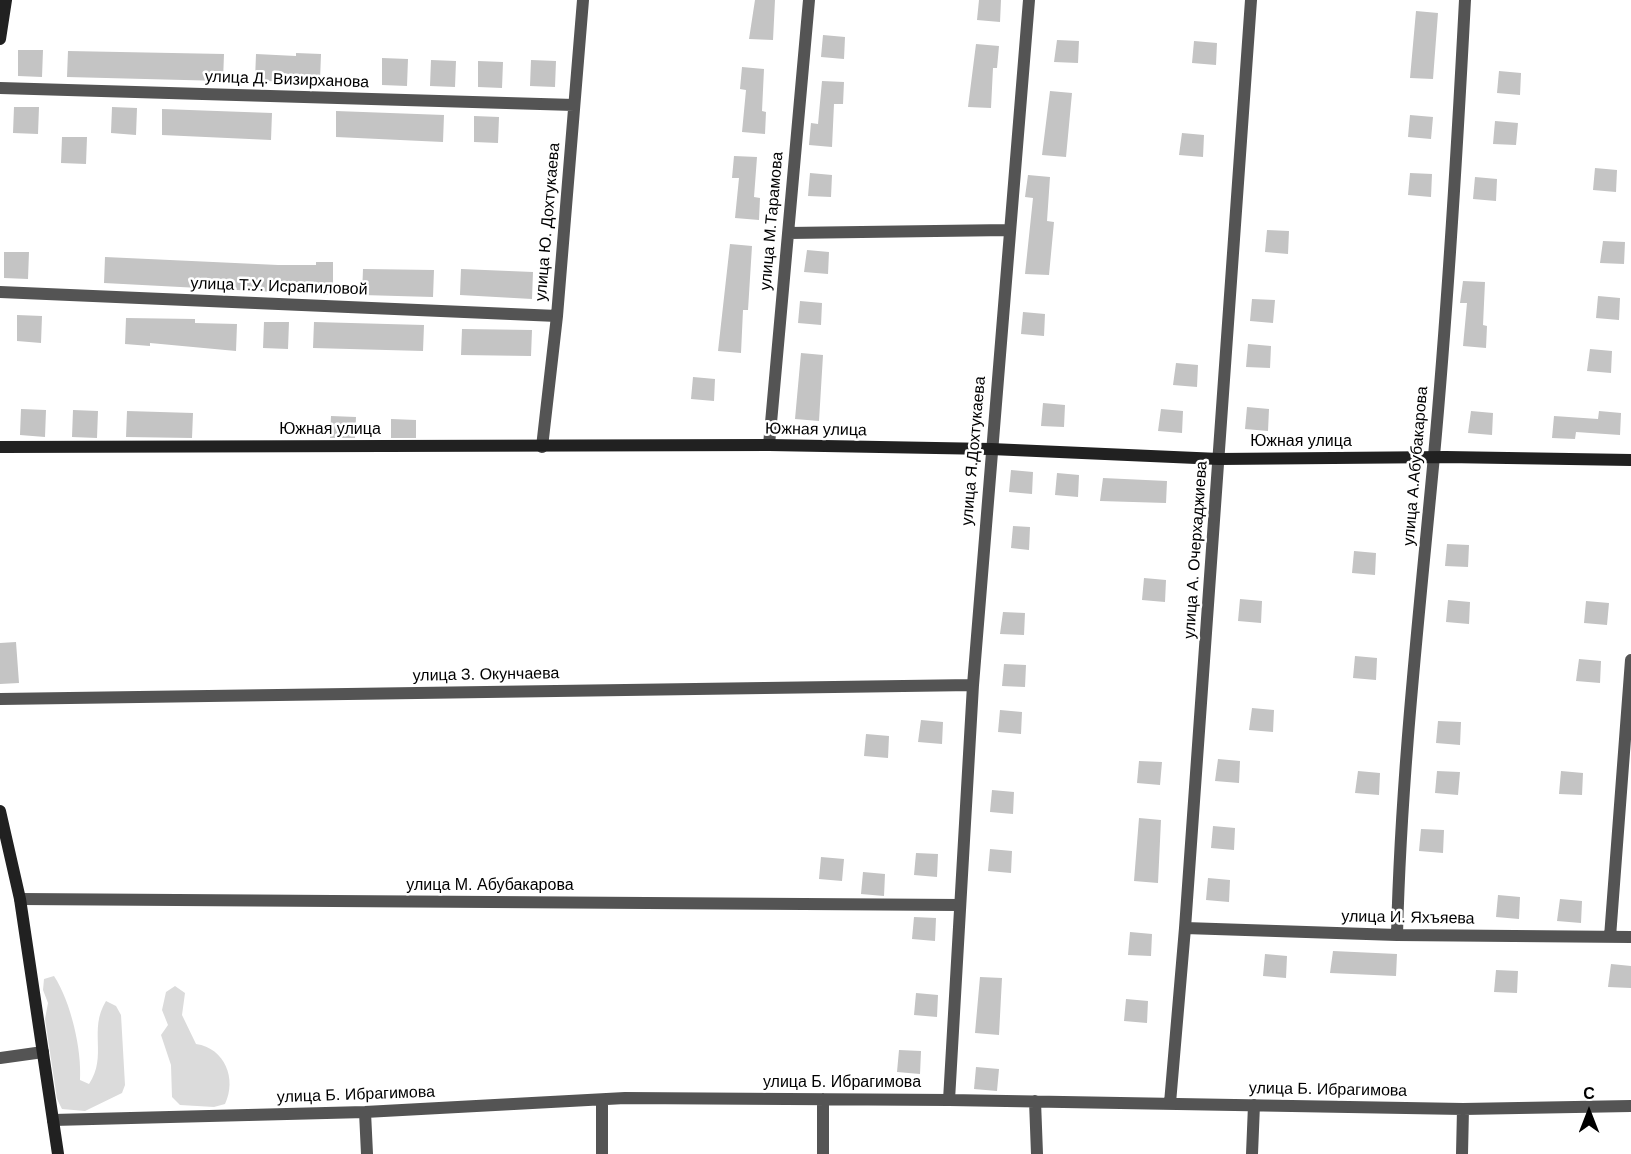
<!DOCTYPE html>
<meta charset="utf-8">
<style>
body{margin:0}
#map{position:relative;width:1631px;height:1154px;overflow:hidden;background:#fff;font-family:Arial,sans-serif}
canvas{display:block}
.north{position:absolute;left:1559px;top:1082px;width:60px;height:60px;-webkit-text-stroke:4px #fff;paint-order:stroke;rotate:0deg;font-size:16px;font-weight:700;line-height:24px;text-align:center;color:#000}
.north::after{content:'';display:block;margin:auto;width:21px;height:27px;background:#000;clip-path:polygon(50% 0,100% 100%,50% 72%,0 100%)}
</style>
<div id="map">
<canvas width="1631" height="1154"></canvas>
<div class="north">С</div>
</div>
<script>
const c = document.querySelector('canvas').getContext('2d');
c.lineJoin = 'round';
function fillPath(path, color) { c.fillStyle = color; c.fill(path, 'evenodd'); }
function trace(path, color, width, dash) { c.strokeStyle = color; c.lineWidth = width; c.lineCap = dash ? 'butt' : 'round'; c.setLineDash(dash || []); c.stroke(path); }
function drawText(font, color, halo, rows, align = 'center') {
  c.font = font + ' Arial,sans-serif'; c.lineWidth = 5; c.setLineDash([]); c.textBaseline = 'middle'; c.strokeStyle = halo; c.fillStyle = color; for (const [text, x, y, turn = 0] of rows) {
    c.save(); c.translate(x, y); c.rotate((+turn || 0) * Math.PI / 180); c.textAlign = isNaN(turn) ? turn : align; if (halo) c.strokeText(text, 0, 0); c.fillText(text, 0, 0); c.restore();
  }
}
fillPath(new Path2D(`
 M54,976C71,1002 82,1050 80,1080L89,1084C108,1056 88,1030 106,1001L116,1006L121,1015L125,1085L122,1093L85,1111L62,1109L57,1099L45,1019L48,1003L43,990L44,979Z
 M175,986L185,993L182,1015L196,1044C225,1048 237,1079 225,1104L214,1107L180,1105L172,1097L171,1065L161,1035L168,1025L162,1010L166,992Z`), '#dbdbdb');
fillPath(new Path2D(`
 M755,0H775L773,40L749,39Z
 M979,0H1001L1000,22L977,20Z
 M1416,11L1438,13L1433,79L1410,78Z
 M823,35L845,37L844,59L821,57Z
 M1057,40L1079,41L1078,63L1054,62Z
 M1194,41L1217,43L1216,65L1192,63Z
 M976,44L999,46L997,68H993L991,108L968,107Z
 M18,50H43L42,77L18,76Z
 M68,51L224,54L223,81L67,77Z
 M296,53L321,54L320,80L280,78V82L255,80L256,54L296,56Z
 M382,58L408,59L407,86L382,85Z
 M431,60L456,61L455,87L430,86Z
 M531,60L556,61L555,87L530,86Z
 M478,61L503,62L502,88L478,87Z
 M742,67L764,69L762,111L766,112L765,134L742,132L746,90L740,89Z
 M1499,71L1521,73L1520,95L1497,93Z
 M822,81L844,82L843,104H834L832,147L809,145L811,123L818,124Z
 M1050,91L1072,93L1066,157L1042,155Z
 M14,107H39L38,134L13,133Z
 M112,107L137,108L136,135L111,133Z
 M162,109L272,113L271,140L162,135Z
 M336,111L444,115L443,142L336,137Z
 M1410,115L1433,117L1431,139L1408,137Z
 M474,116L499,117L498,143L474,142Z
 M1495,121L1518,123L1516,145L1493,144Z
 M1182,133L1204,135L1203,157L1179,155Z
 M62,137H87L86,164L61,163Z
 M734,156L757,157L754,197L760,198L759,220L735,218L739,178H732Z
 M1595,168L1617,170L1616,192L1593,190Z
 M810,173L832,175L831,197L808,196Z
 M1410,173L1432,174L1431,197L1408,195Z
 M1028,175L1050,177L1047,221L1054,222L1049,275L1025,274L1033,198L1025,197Z
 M1475,177L1497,179L1496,201L1473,199Z
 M1267,230L1289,231L1288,254L1265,252Z
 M1603,241L1625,242L1624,264L1600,263Z
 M730,244L752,246L748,310H743L741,353L718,351Z
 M807,250L829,252L828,274L804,272Z
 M4,252H29L28,279L4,278Z
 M105,257L278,265H316V262H333V295L104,283Z
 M363,269L434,270L433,297L362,295Z
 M461,269L533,272L532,299L460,295Z
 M1463,281L1485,282L1483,325L1487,326L1486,348L1463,346L1467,303H1460Z
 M1598,296L1620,298L1619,320L1596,318Z
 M1252,299L1275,300L1273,323L1250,321Z
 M800,301L822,303L821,325L798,323Z
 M1023,312L1045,314L1044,336L1021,334Z
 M17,315L42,316L41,343L17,341Z
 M126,318L195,319V323L237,324L236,351L150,343V346L125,344Z
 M264,322H289L288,349L263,348Z
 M314,322L424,325L423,351L313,348Z
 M462,329L532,330L531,356L461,355Z
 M1248,344L1271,346L1270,368L1246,367Z
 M1590,349L1612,351L1611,373L1587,371Z
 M801,353L823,355L819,421L795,419Z
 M1176,363L1198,365L1197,387L1173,385Z
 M693,377L715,379L714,401L691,399Z
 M1043,403L1065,405L1064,427L1041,426Z
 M1247,407L1269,409L1268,431L1245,429Z
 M21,409L46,410L45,437L20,435Z
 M1161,409L1183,411L1182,433L1158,431Z
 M73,410L98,411L97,438L72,437Z
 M127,411L193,413L192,438L126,437Z
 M1471,411L1493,413L1492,435L1468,433Z
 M1599,411L1621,413L1620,435L1576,432L1575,439L1552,438L1554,416L1598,419Z
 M331,416L356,417L355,438H330Z
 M391,419L416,420V438H391Z
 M1011,470L1033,472L1032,494L1009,492Z
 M1057,473L1079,475L1078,497L1055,495Z
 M1103,478L1167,481L1166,503L1100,501Z
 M1013,526L1030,527L1029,550L1011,548Z
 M1447,544L1469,545L1468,567L1445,566Z
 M1354,551L1376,553L1375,575L1352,573Z
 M1144,578L1166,580L1165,602L1142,600Z
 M1240,599L1262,601L1261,623L1238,621Z
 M1448,600L1470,602L1469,624L1446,622Z
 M1586,601L1609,603L1607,625L1584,623Z
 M1003,612L1025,613L1024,635L1000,634Z
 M16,642L19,683L0,684V643Z
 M1355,656L1377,658L1376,680L1353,678Z
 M1579,659L1601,661L1600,683L1576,681Z
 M1004,664L1026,665L1025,687L1002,686Z
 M1252,708L1274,710L1273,732L1249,730Z
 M1000,710L1022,712L1021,734L998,732Z
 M921,720L943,722L942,744L918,742Z
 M1438,721L1461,722L1460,745L1436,743Z
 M866,734L889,736L888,758L864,756Z
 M1218,759L1240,761L1239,783L1215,781Z
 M1139,761L1162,762L1160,785L1137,783Z
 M1358,771L1380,773L1379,795L1355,793Z
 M1437,771L1460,772L1458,795L1435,793Z
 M1561,771L1583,773L1582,795L1559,794Z
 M992,790L1014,792L1013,814L990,812Z
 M1139,818L1161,820L1158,883L1134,881Z
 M1213,826L1235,828L1234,850L1211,848Z
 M1421,829L1444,830L1443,853L1419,851Z
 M990,849L1012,851L1011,873L988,871Z
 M916,853L938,854L937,877L914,875Z
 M821,857L844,859L842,881L819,879Z
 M863,872L885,874L884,896L861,894Z
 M1208,878L1230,880L1229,902L1206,900Z
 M1498,895L1520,897L1519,919L1496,917Z
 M1560,899L1582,901L1581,923L1557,921Z
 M914,917L936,918L935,941L912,939Z
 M1130,932L1152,934L1151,956L1128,955Z
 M1333,951L1397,954L1396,976L1330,973Z
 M1265,954L1287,956L1286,978L1263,976Z
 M1611,964L1631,966V988L1608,987Z
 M1496,970L1518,971L1517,993L1494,992Z
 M980,977L1002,978L999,1035L975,1033Z
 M916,993L938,995L937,1017L914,1015Z
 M1126,999L1148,1001L1147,1023L1124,1021Z
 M899,1050L921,1051L920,1074L897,1072Z
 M976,1067L999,1069L997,1091L974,1089Z`), '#c4c4c4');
trace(new Path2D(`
 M0,88L574,105
 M788,233L1009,230
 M0,292L557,316
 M769,445L809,0
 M542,447L557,316L583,0
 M0,699L973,685
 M20,899L960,905
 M1185,928L1397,935L1631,937
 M1397,935C1401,774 1419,616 1434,456C1448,304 1457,152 1465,0
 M1610,937L1631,660
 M0,1058L43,1052
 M823,1099V1154
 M602,1100V1154
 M949,1100L973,685L1029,0
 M1035,1101L1037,1154
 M1170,1103L1185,928L1251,0
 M365,1112L367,1154
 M53,1120L365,1112L625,1098L949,1100L1463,1109L1631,1106
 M1252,1154L1254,1105
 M1462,1154L1463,1109`), '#545454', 12);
trace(new Path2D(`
 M0,39L6,0
 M0,447L769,445L991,449L1219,459L1446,457L1631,460
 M0,811L20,899L58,1154`), '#212121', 12);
drawText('16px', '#000', '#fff', [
 ["улица Д. Визирханова",287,80,2],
 ["улица М.Тарамова",772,221,-85],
 ["улица Ю. Дохтукаева",548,222,-85],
 ["улица Т.У. Исрапиловой",279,287,2],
 ["Южная улица",330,430],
 ["Южная улица",816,430,1],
 ["Южная улица",1301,442],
 ["улица Я.Дохтукаева",974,451,-85],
 ["улица А.Абубакарова",1416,466,-85],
 ["улица А. Очерхаджиева",1196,550,-86],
 ["улица З. Окунчаева",486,675,-1],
 ["улица М. Абубакарова",490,886],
 ["улица И. Яхъяева",1408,918,1],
 ["улица Б. Ибрагимова",842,1083],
 ["улица Б. Ибрагимова",1328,1090,1],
 ["улица Б. Ибрагимова",356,1095,-2]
]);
</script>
